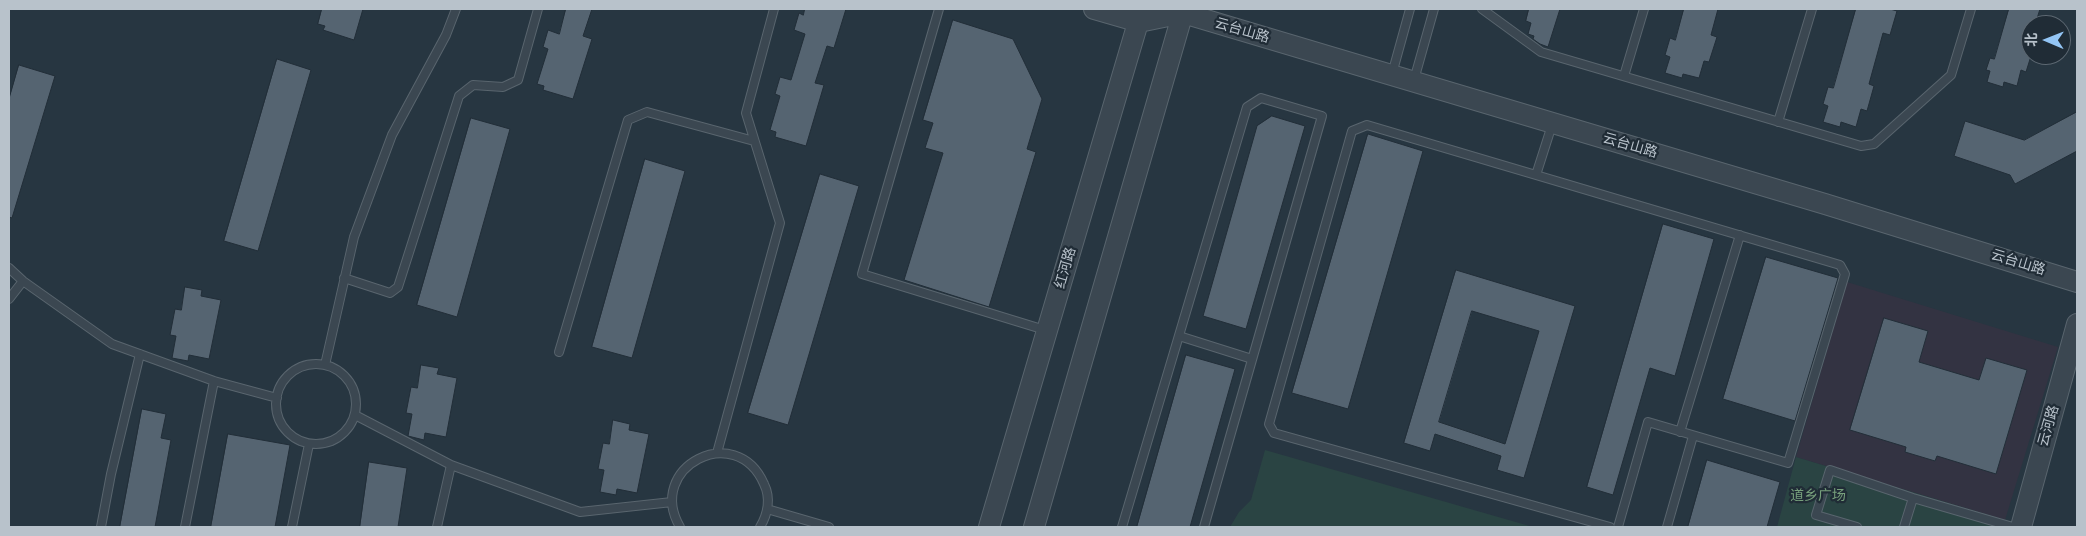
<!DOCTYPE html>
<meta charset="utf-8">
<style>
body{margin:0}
#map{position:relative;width:2086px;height:536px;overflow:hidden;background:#273641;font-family:"Varela Round","Noto Sans SC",sans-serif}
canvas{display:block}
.frame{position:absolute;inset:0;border:10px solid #b8c2cb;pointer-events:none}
.north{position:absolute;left:2021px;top:15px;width:50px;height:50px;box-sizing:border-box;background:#202c36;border:1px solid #5d6872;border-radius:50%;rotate:271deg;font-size:14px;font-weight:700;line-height:20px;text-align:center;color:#b8c2cb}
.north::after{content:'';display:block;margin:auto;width:18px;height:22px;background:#93c5f5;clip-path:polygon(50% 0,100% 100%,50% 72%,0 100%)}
</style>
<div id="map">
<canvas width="2086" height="536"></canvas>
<div class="frame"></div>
<div class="north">北</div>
</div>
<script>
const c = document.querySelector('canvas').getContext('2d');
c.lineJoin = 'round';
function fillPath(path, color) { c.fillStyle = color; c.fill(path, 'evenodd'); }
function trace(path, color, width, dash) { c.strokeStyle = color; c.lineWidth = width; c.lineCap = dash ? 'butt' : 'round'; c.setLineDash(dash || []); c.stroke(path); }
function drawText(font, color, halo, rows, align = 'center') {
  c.font = font + ' "Varela Round","Noto Sans SC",sans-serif'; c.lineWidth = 4.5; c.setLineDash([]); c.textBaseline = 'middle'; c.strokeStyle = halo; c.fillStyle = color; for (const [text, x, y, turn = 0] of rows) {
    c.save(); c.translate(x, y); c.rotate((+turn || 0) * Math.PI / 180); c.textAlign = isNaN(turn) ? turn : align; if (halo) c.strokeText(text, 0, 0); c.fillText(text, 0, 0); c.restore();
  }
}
fillPath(new Path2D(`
 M1847,282L2058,347L2005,520L1796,457Z`), '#333342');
fillPath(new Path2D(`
 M1265,450L1533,527H1230L1239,512L1251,500Z
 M1796,457L2005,520L2003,527H1777Z`), '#2a4443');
const building = new Path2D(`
 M322,9H363L354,40L323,30L325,26L318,24Z
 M566,9H592L583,36L592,39L573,99L543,90L544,86L537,84L548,49L543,47L548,30L559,34Z
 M805,9H846L834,48L827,46L815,83L824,85L806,146L775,137L776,132L770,130L780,96L775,94L780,77L791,80L805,34L794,30L799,13L803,15Z
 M1529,9H1560L1548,47L1540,44L1533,39L1534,36L1528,34L1531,23L1526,21Z
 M1684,9H1718L1711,35L1717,37L1709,62L1704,61L1699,78L1683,74L1682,78L1665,73L1670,57L1665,55L1670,38L1675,40Z
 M1856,9H1890L1897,11L1890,35L1883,33L1869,84L1874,86L1867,111L1861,109L1856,127L1841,122L1840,127L1823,122L1828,106L1823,104L1828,87L1833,88Z
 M2009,9H2040L2035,25H2031V56L2026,72L2021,70L2017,86L2004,82L2003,87L1987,82L1990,71L1986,70L1990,58L1994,59Z
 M953,20L1013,39L1042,99L1027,149L1036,152L989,307L904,280L943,153L925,148L933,123L923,120Z
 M277,59L311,70L258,251L224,241Z
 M19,65L55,76L12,218L9,217V99Z
 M2077,112V151L2015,184L2010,175L1954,156L1965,121L2024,140Z
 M1272,116L1305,126L1246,329L1203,316L1257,126Z
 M471,118L510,129L457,317L417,305Z
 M1368,134L1423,151L1348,409L1292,393Z
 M645,159L685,171L632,358L592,347Z
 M820,174L859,186L788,425L748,413Z
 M1663,224L1714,239L1675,376L1650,368L1613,495L1587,487Z
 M1766,257L1838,278L1795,421L1723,399Z
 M1456,270L1575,306L1524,478L1497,470L1501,456L1435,434L1430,451L1404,443ZM1472,311L1539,331L1505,444L1439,422Z
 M185,287L202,290L201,296L221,300L209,359L189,355L188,361L172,358L176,336L170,335L175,309L181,310Z
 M1884,318L1928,331L1919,362L1979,380L1986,358L2027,370L1996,474L1937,456L1935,461L1905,452L1906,447L1850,430Z
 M1186,355L1235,369L1190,527H1137Z
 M421,365L439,368L437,374L457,378L446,437L425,433L424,440L408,436L412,414L406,413L411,387L417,388Z
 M142,409L166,414L161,438L171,440L155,527H120Z
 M613,420L630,424L629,430L649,434L637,493L617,489L616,495L600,492L604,470L598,469L603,443L609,444Z
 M228,434L290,445L275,527H211Z
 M1707,460L1780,482L1767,527H1688Z
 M369,462L407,468L398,527H360Z`);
fillPath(building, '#556471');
trace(building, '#222e38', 1);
const service = new Path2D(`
 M939,9L862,274L1045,330
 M1482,9L1541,52L1861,146L1874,144L1951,75L1971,9
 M1392,74L1410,9
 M1624,76L1644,9
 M1414,80L1434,9
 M1778,122L1812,9
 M1536,175L1552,125
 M9,268L23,281L112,344L214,381L277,398
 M344,278L390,293L398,287L459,96L473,85L503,87L518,80L538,9
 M9,299L23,281
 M1179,336L1252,359
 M559,352L628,120L647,112L754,141
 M276 404a40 40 0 1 1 80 0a40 40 0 1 1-80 0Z
 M325,365L354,237L392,135L446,35L456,9
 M355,415L451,465L580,512L672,502
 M1680,432L1740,235
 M717,453L780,223L746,113L774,9
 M767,509L829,527
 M101,527L111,474L140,354
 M185,527L214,381
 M292,527L309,444
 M437,527L451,465
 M680,527C645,467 736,420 764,484C771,498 768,514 760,527
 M1122,527L1247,107L1261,98L1322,116L1204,527
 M1610,527L1274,433L1269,424L1352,131L1367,125L1840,265L1845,274L1788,463L1648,422L1618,527
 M1667,527L1693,436
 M1857,527L1816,515L1830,470L1913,498L2013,527
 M1904,527L1913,498`);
const tertiary = new Path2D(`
 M1094,9L1139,22L1183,13
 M1176,9L1183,13L1825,204L2077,282
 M989,527L1142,9
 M1034,527L1184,9
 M2021,527L2077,324`);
trace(service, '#59656e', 10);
trace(tertiary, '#59656e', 22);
trace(service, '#3b4751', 8);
trace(tertiary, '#3b4751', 20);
drawText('14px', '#b8c2cb', '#202c36', [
 ["云台山路",1242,31,16],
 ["云台山路",1630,146,16],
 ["云台山路",2018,263,17],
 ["红河路",1066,268,-74],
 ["云河路",2049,426,-74]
]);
drawText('14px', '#77a07c', '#202c36', [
 ["道乡广场",1818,496]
]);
</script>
